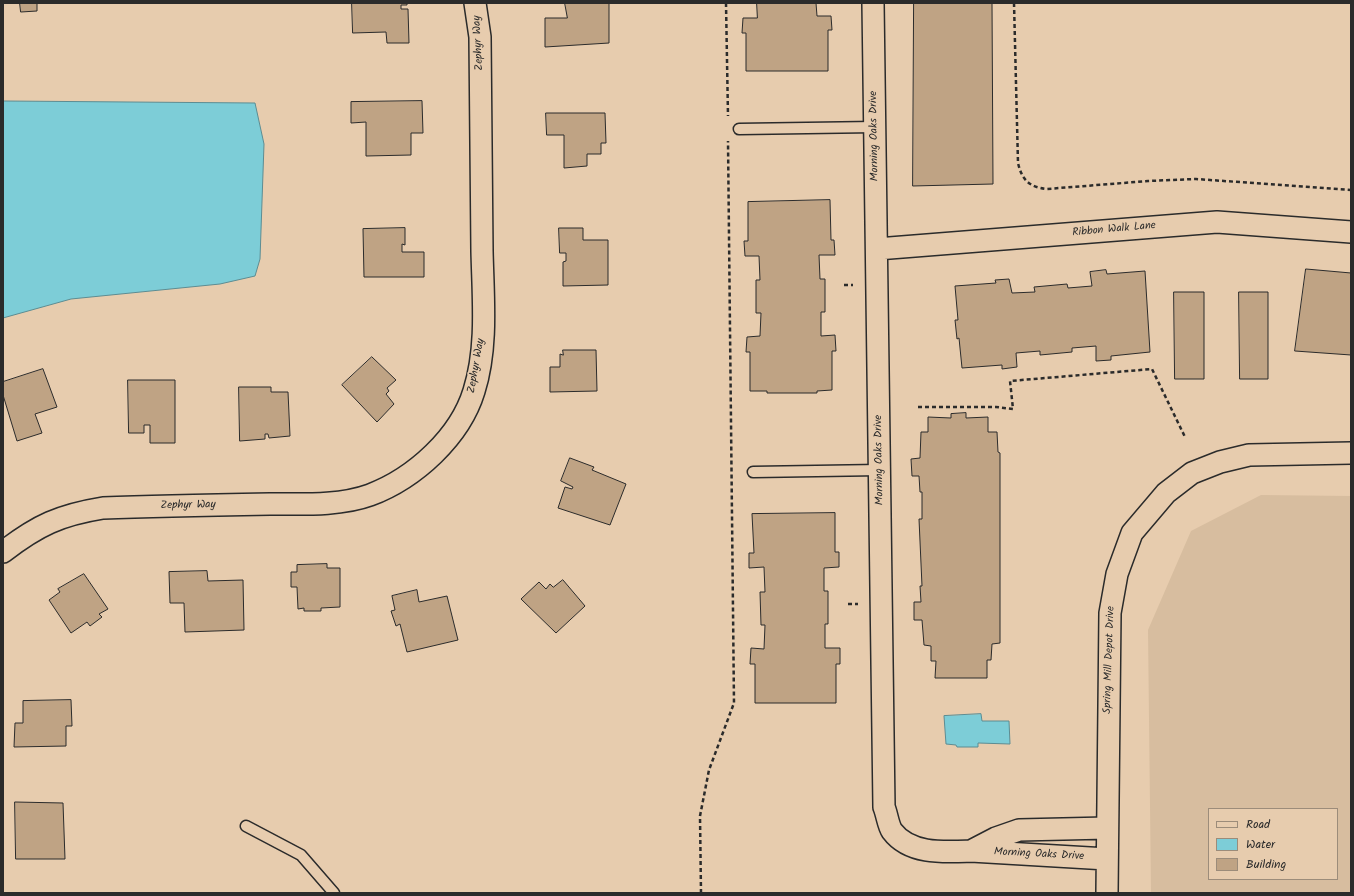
<!DOCTYPE html>
<style>
body{margin:0}
#map{position:relative;width:1354px;height:896px;overflow:hidden;background:#e7ccae;font-family:Kalam,sans-serif}
canvas{display:block}
.frame{position:absolute;inset:0;border:4px solid #2b2b2b;pointer-events:none}
.legend{position:absolute;left:1208px;top:808px;width:130px;height:72px;box-sizing:border-box;background:#e7ccae;border:1px solid #9c8c7a;margin:0;padding:5px 7px;list-style:none;font-size:12px;color:#2b2b2b}
.legend li{display:flex;align-items:center;gap:8px;height:20px}
.legend b{width:20px;border:1px solid #9c8c7a}
</style>
<div id="map">
<canvas width="1354" height="896"></canvas>
<div class="frame"></div>
<ul class="legend">
<li><b style="height:5px;background:#e7ccae"></b>Road</li>
<li><b style="height:11px;background:#7dcdd7"></b>Water</li>
<li><b style="height:11px;background:#bfa384"></b>Building</li>
</ul>
</div>
<script>
const c = document.querySelector('canvas').getContext('2d');
c.lineJoin = 'round';
function fillPath(path, color) { c.fillStyle = color; c.fill(path, 'evenodd'); }
function trace(path, color, width, dash) { c.strokeStyle = color; c.lineWidth = width; c.lineCap = dash ? 'butt' : 'round'; c.setLineDash(dash || []); c.stroke(path); }
function drawText(font, color, halo, rows, align = 'center') {
  c.font = font + ' Kalam,sans-serif'; c.lineWidth = 3; c.setLineDash([]); c.textBaseline = 'middle'; c.strokeStyle = halo; c.fillStyle = color; for (const [text, x, y, turn = 0] of rows) {
    c.save(); c.translate(x, y); c.rotate((+turn || 0) * Math.PI / 180); c.textAlign = isNaN(turn) ? turn : align; if (halo) c.strokeText(text, 0, 0); c.fillText(text, 0, 0); c.restore();
  }
}
fillPath(new Path2D(`
 M1261,495L1351,496V893H1151L1148,630L1191,531ZM1209,809H1337V879H1209Z`), '#d7bd9f');
const water = new Path2D(`
 M3,101L255,103L264,144L260,259L255,276L220,284L71,299L3,318Z
 M981,714L982,721H1009L1010,744L978,743V747H957L956,745L946,744L944,716Z`);
fillPath(water, '#7dcdd7');
trace(water, '#5c8c92', 1);
const building = new Path2D(`
 M20,3H37V11L21,12Z
 M352,3H407V5H401V9H408L409,43H387L386,32L353,33Z
 M565,3H609V43L545,47V18H567Z
 M757,3H816L817,16H831L832,30H828V71H746V33H742L743,18H757Z
 M914,3H992L993,184L913,186Z
 M422,101L423,133H411V155L366,156V122L351,123V102Z
 M546,113H605L606,143H601V154H587V166L564,168V135H547Z
 M830,200L831,240H834L835,255H819L820,279H825V312H821V336L835,335L836,351H832V390L817,391V393H767V391H750V352H746L747,337L760,336L761,313H756V280H760L759,256H745L744,241H748V202Z
 M405,228V245L402,244V252H424V277H364L363,229Z
 M559,228H583V240H608V285L563,286V262L566,261V253H560Z
 M1306,269L1351,273V355L1295,351Z
 M1106,270L1107,274L1145,271L1150,352L1111,356V360L1096,361V346L1072,348V352L1040,355V351L1016,353L1017,367L1002,369V365L962,368L959,338L957,339L955,320H958L955,286L996,283L995,280L1009,279L1012,293L1035,292L1034,287L1067,284L1068,288L1092,286L1090,272Z
 M1174,292H1204V379H1175Z
 M1239,292H1268V379H1240Z
 M563,350H596L597,391L550,392V367H560V354L563,355Z
 M372,357L396,380L387,388L389,391L386,394L394,404L377,422L342,385Z
 M43,369L57,407L35,414L42,433L17,441L3,395V382Z
 M128,380H175V443H150V425H144V433H129Z
 M239,387H271V392H288L290,436L269,438L268,434H265V439L240,441Z
 M966,413V418L988,417V432H997L998,452L1000,453V643L992,644L991,660H987V678H935L936,661H931V646L924,645L922,620H914V602H921L920,586H922L919,519H922V492H920L919,476H912L911,459L920,458L921,432H928V417L951,418V414Z
 M570,458L594,467L592,470L626,484L610,525L558,508L565,487L572,489L573,487L561,481Z
 M835,513V552H839V567L824,568V591H828V624H825V648H840V664H836V703H755V664H750L751,648L764,649L765,625H761L760,592H765L764,567L749,568V553H754L752,514Z
 M327,564V568H340V607L321,608V611H304V608L298,609L297,587H291V572H297V565Z
 M207,571L208,581L243,580L244,630L185,632L184,603H170L169,572Z
 M84,574L108,609L99,614L102,617L90,626L87,622L71,633L49,600L60,592L58,589Z
 M563,580L585,606L556,633L521,599L539,582L546,589L550,584L553,587Z
 M417,590L419,602L447,596L458,640L407,652L400,624L396,626L391,611L395,610L392,596Z
 M71,700L72,726H66V746L14,747L15,723H23V701Z
 M15,802L63,803L65,859H16Z`);
fillPath(building, '#bfa384');
trace(building, '#2b2b2b', 1);
const service = new Path2D(`
 M739,129L875,127
 M753,472L880,470
 M246,826L301,855L334,893`);
const minor = new Path2D(`
 M873,3L884,807C887,814 888,825 892,831C910,855 945,852 971,851
 M877,249L1217,222L1351,232
 M3,552C38,525 60,515 103,508C158,506 214,505 270,504C302,504 340,506 370,495C415,478 460,437 474,391C488,347 483,297 482,251C482,180 481,109 480,37L475,3
 M1107,859L971,851L996,838L1019,830L1107,828
 M1107,893L1110,613L1117,574L1132,533L1166,493L1192,473L1220,462L1249,455L1351,453`);
trace(service, '#2b2b2b', 13);
trace(minor, '#2b2b2b', 24);
trace(new Path2D(`
 M726,3L728,116
 M1014,3L1018,163C1022,180 1029,187 1047,189L1148,181L1196,179L1351,190
 M844,285H853
 M918,407H996L1013,409L1010,381L1152,369L1185,437
 M848,604H858
 M701,893L700,816L709,770L734,703L728,141`), '#2b2b2b', 2.5, [4, 3]);
trace(service, '#e7ccae', 10);
trace(minor, '#e7ccae', 21);
drawText('11px', '#2b2b2b', '#e7ccae', [
 ["Zephyr Way",479,43,-93],
 ["Morning Oaks Drive",875,136,-91],
 ["Ribbon Walk Lane",1114,230,-5],
 ["Zephyr Way",477,366,-80],
 ["Morning Oaks Drive",880,460,-91],
 ["Zephyr Way",188,506,-1],
 ["Spring Mill Depot Drive",1110,660,-88],
 ["Morning Oaks Drive",1039,855,3]
]);
</script>
